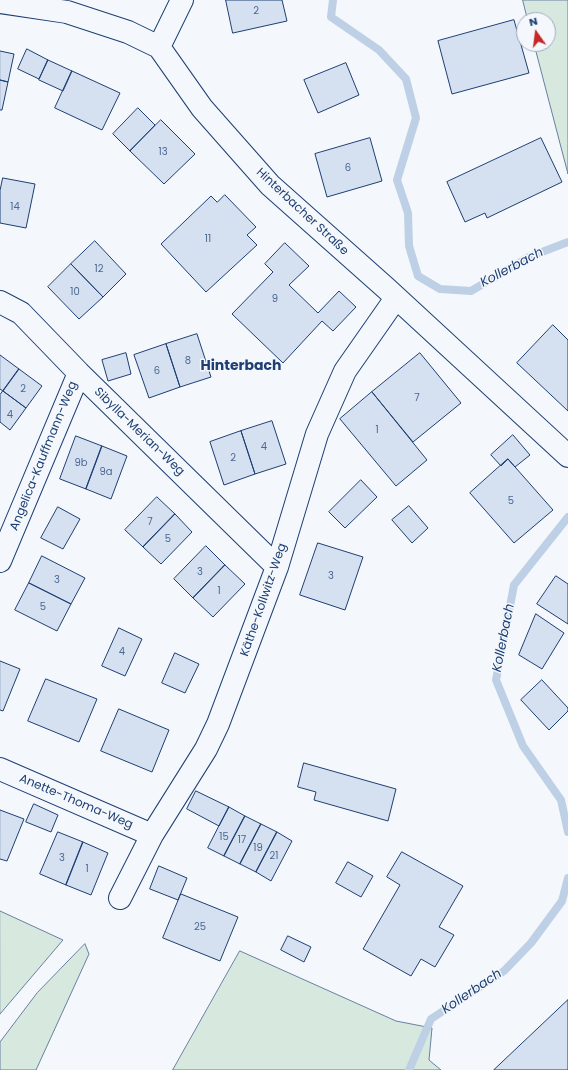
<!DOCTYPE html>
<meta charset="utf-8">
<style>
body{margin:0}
#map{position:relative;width:568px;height:1070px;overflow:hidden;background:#f4f7fb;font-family:Poppins,sans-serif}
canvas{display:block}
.north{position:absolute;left:516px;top:12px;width:40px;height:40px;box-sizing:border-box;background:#f4f7fb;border:1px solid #9eadc5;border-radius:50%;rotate:346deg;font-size:11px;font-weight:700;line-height:16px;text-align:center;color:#1d3f73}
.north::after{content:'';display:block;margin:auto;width:14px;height:18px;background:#c62828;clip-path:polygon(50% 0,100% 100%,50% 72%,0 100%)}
</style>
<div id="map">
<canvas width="568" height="1070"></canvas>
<div class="north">N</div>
</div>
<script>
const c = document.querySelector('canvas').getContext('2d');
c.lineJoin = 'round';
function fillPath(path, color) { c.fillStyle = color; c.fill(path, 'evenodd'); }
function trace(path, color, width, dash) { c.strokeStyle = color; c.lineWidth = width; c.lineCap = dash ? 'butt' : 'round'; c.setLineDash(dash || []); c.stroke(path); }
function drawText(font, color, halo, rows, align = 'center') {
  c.font = font + ' Poppins,sans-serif'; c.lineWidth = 3; c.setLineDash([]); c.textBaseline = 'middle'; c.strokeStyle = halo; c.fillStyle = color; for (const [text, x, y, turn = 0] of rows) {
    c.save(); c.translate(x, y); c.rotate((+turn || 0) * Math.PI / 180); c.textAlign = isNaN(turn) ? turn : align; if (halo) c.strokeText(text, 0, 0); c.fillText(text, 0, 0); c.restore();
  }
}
const green = new Path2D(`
 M523,0H568V174L534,44H548V20H528Z
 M0,911L63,940L0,1014Z
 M85,944L89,954L36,1070H0V1042L37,993Z
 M240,951L396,1021L432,1028L429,1060L441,1070H173Z`);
fillPath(green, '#d7e8df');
trace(green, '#687fa3', 1);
trace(new Path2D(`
 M333,0L331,17L379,50L406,79L416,118L397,180L408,213L409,246L418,276L440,289L471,291L529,257L568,242
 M568,517L514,585L496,680L523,746L561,800L568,832
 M409,1070L431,1019L504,971L531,943L562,901L568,878`), '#bed0e5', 8);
const building = new Path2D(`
 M226,0H282L287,21L233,33Z
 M514,20L529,73L452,94L438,41Z
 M27,49L48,60L39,79L18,69Z
 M0,51L14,54L8,82L0,80Z
 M48,60L72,71L63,91L39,80Z
 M346,63L359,95L318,113L304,80Z
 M72,71L120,93L102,130L55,108Z
 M0,80L8,82L2,110H0Z
 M138,108L155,125L130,151L113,134Z
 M161,120L195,154L164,184L130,151Z
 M370,138L382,181L327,197L315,154Z
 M541,138L562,182L487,218L485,213L465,222L447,182Z
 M3,178L35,184L26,228L0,223V191Z
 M225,195L256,227L247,235L257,245L206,292L161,244L211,196L217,202Z
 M95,241L126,274L103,297L71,264Z
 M285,243L309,266L289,285L318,313L339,291L356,307L333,331L322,321L283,363L232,314L273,272L265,264Z
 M71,264L103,297L79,319L48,287Z
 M553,325L568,340V411L517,363Z
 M197,334L211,377L180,387L166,344Z
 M166,344L180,387L149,398L134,355Z
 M126,353L131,374L108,381L102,360Z
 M420,353L461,403L413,442L372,392Z
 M0,355L19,369L3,391L0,389Z
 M19,369L42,386L26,408L3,391Z
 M3,391L26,408L10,430L0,422V395Z
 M372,392L427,460L396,486L340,419Z
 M272,421L286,464L255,474L241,431Z
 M241,431L255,474L224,485L210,442Z
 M513,435L530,455L515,467L508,459L501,466L491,455Z
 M76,436L102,446L86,489L60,479Z
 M102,446L127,456L111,499L86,489Z
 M508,459L553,510L514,543L470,493Z
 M361,480L377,497L345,528L329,512Z
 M157,497L175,514L143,547L125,530Z
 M409,506L428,528L412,543L392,520Z
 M58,507L80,519L63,549L41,538Z
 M175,514L192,532L161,564L143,547Z
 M318,543L363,557L345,610L300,595Z
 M206,546L225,565L193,598L174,579Z
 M42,556L85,578L71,604L29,583Z
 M225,565L245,584L213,617L193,598Z
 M556,576L568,584V624L537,604Z
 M29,583L71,604L57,631L15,610Z
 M536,614L564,633L542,669L519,655Z
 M119,628L142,639L125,676L102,666Z
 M175,653L199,664L185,693L162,683Z
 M0,661L20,669L3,711L0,710Z
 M46,679L97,699L79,742L28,721Z
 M542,680L568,708V711L549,730L521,700Z
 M119,709L169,730L152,772L101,751Z
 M304,763L396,789L388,821L314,800L316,792L298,787Z
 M196,791L229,807L219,826L187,809Z
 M34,804L58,815L51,832L26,822Z
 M229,807L245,816L224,856L208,848Z
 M0,810L24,819L7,861L0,859Z
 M245,816L261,824L240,864L224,856Z
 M261,824L277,832L256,872L240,864Z
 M58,832L83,842L66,885L40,874Z
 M277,832L292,841L271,881L256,872Z
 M83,842L108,853L91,895L66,885Z
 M402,852L463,886L439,927L454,935L435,967L421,959L411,976L363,949L400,885L387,877Z
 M348,862L373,876L361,897L336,883Z
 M159,866L187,878L178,900L150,889Z
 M181,894L238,917L220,961L163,938Z
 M288,936L311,947L304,962L281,950Z
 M568,1000V1070H494Z`);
fillPath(building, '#d5e0f0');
trace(building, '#1d3f73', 1);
const street = new Path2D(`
 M0,2L67,12L128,32L159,47L202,108L270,185L387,289L568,456
 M159,47L182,0
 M0,302L21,313L79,373L277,567
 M0,561L79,373
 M0,769L152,835
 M120,898L152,835L206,749L218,724L277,567L317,434L345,371L396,298`);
trace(street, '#1d3f73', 24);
trace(street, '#f4f7fb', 22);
drawText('10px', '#4b6792', null, [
 ["2",256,11],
 ["13",163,152],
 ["6",348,168],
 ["14",15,207],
 ["11",208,239],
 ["12",99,269],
 ["10",75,292],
 ["9",275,299],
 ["8",188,361],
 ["6",157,371],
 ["2",23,389],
 ["7",417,398],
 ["4",10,415],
 ["1",377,430],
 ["4",264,447],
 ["2",233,458],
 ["9b",81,463],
 ["9a",106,472],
 ["5",511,501],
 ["7",150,522],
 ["5",168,539],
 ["3",200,572],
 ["3",331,576],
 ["3",57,580],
 ["1",219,591],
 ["5",43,607],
 ["4",122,652],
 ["15",224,837],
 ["17",242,840],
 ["19",258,848],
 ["21",274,856],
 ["3",62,858],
 ["1",87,869],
 ["25",200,927]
]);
drawText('12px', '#1d3f73', '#f4f7fb', [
 ["Hinterbacher Straße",302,212,43],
 ["Sibylla-Merian-Weg",139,432,44],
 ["Angelica-Kauffmann-Weg",44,456,-68],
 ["Käthe-Kollwitz-Weg",264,600,-71],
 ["Anette-Thoma-Weg",76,802,23]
]);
drawText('italic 13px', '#1d3f73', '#f4f7fb', [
 ["Kollerbach",512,268,-28],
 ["Kollerbach",504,638,-79],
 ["Kollerbach",472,992,-34]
]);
drawText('bold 14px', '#1d3f73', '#f4f7fb', [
 ["Hinterbach",241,366]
]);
</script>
